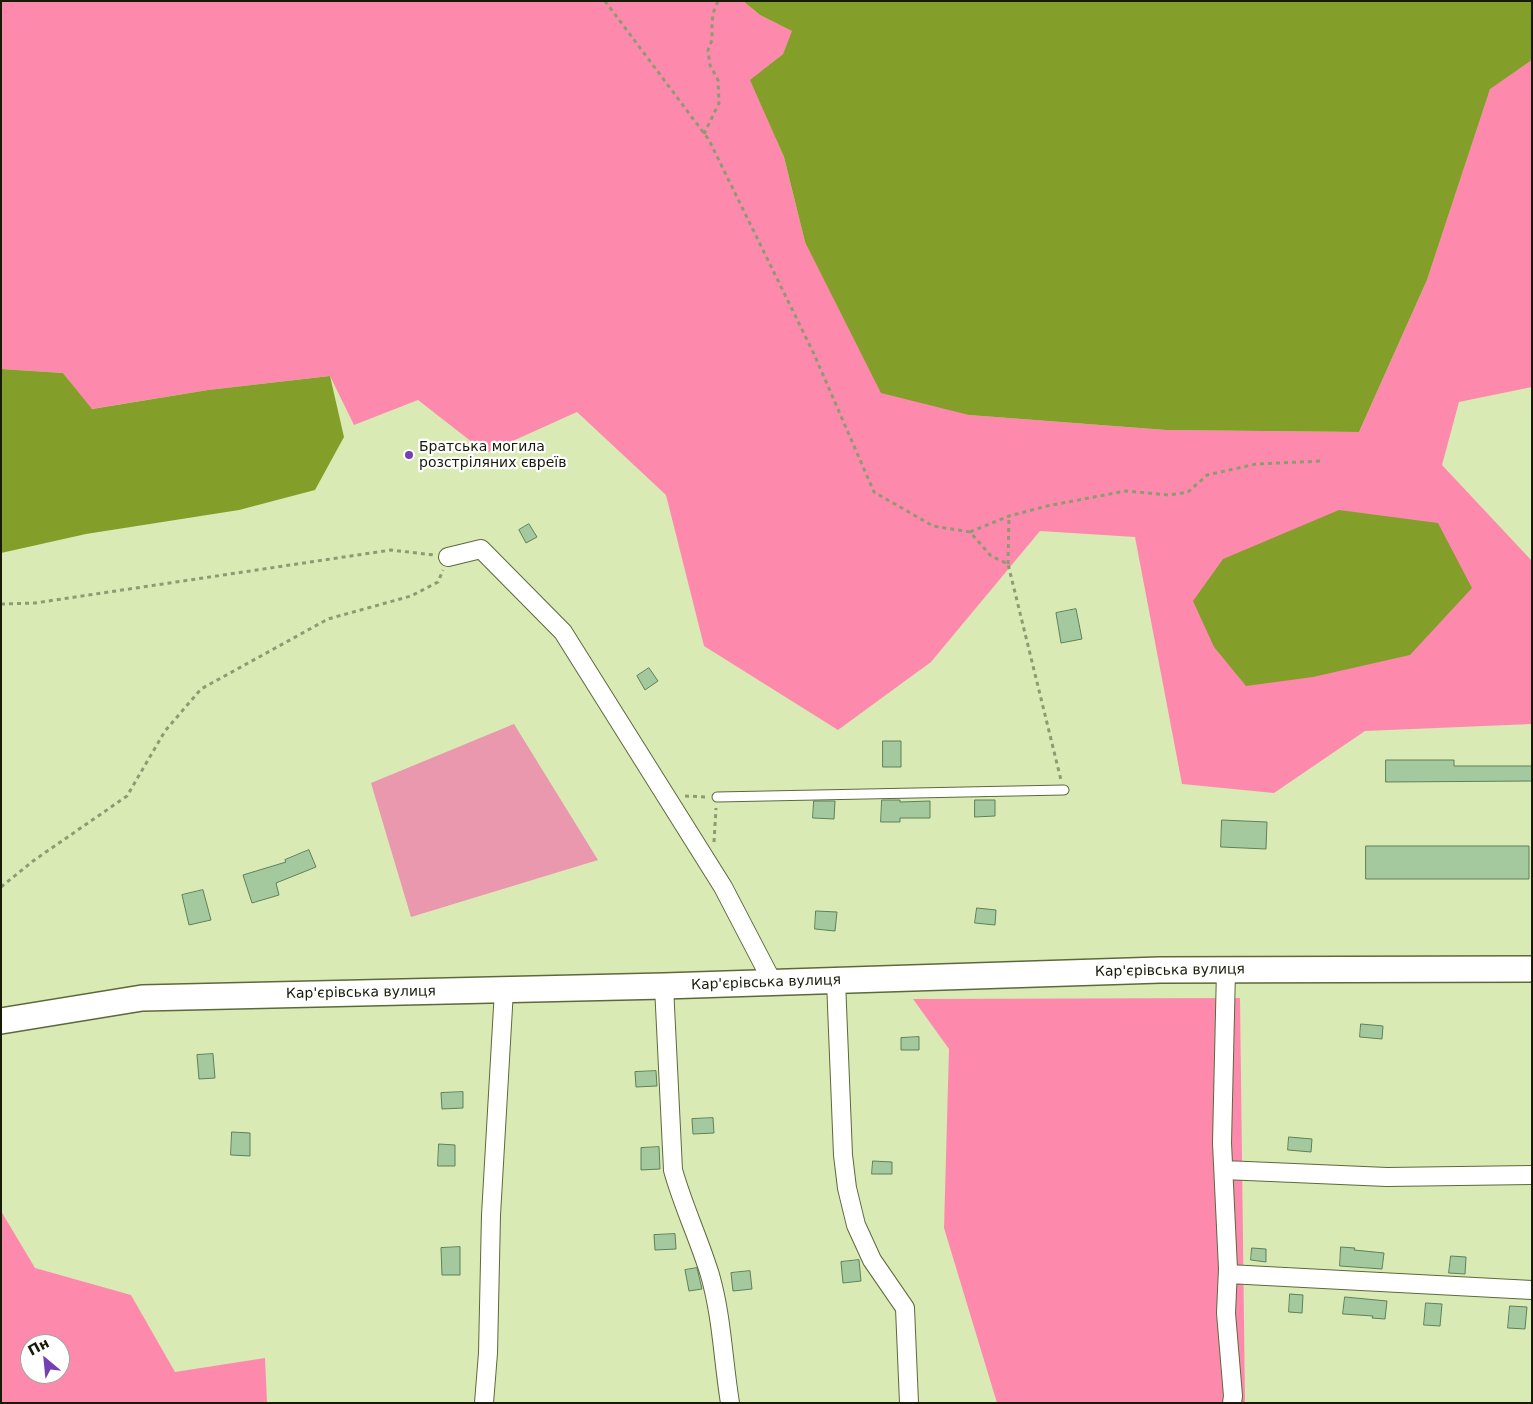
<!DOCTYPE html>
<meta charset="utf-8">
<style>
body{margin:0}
#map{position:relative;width:1533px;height:1404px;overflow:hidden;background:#daeab5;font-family:"DejaVu Sans",sans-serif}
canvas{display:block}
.frame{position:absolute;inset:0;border:2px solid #151b07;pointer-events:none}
.north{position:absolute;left:20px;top:1334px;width:50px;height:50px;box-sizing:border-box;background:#fff;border:1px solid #a1a49c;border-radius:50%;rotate:332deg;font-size:14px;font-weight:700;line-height:20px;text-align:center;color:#151b07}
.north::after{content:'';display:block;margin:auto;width:18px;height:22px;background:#763eb5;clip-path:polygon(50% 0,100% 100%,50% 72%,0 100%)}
</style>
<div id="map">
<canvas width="1533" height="1404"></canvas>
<div class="frame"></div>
<div class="north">Пн</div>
</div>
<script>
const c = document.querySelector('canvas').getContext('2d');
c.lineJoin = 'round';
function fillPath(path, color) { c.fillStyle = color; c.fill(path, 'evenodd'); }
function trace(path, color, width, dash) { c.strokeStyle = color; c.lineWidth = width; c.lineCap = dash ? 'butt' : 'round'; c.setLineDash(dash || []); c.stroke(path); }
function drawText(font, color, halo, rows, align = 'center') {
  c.font = font + ' "DejaVu Sans",sans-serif'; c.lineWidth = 4.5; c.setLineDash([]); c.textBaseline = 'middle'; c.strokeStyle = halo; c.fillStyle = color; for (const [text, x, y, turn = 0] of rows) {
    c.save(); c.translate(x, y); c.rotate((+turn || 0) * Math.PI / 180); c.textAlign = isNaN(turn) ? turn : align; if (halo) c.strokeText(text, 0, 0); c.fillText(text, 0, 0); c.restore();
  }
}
fillPath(new Path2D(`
 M514,724L598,860L411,917L371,783Z`), '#e998ae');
fillPath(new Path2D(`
 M1,1H743L760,15L793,31L783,54L751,80L784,157L805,242L969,415L1166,430L1359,432L1427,280L1490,88L1532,60V387L1459,402L1442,465L1532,561V724L1365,731L1274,793L1182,784L1135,537L1040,531L931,662L838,730L704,646L666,495L577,412L486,453L418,400L354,425L330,376L208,390L91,409L63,373L1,369Z
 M1240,998L1245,1403H997L944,1228L949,1049L913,999Z
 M1,1211L35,1268L131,1295L175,1372L265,1358L267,1403H1ZM30,1344H60V1374H30Z`), '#fd8aad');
fillPath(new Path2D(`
 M743,1H1532V60L1490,89L1427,280L1359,432L1166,430L969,415L881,393L805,242L784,157L750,80L783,54L792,31L760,15Z
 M1,369L63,373L92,409L208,390L330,376L344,437L315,490L239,510L86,534L1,553Z
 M1339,510L1438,523L1472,588L1410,655L1313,677L1246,686L1214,647L1193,601L1223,559Z`), '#849e2a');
const building = new Path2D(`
 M529,524L537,537L526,543L519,530Z
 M1076,609L1082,639L1061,643L1056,613Z
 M649,668L658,681L645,690L637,676Z
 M883,741H901V767H883Z
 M1386,760H1454V766H1532V781L1386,782Z
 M882,800H900V802L930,801V818H900V822H881Z
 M975,800H995V816L975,817Z
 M814,801H835L834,819L813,818Z
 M1222,820L1267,822L1266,849L1221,847Z
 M1366,846H1529V879H1366Z
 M309,850L316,867L276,883L279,895L252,903L243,875L286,862L285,860Z
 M203,890L211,920L189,925L182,895Z
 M977,908L996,910L995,925L975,923Z
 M816,911L837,912L835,931L815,929Z
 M1361,1024L1383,1026L1382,1039L1360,1037Z
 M919,1037V1050H901V1038Z
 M213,1054L215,1078L199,1079L197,1055Z
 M656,1071L657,1086L636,1087L635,1072Z
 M463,1092V1108L442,1109L441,1093Z
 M713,1118L714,1133L693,1134L692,1119Z
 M232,1132L250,1133V1156L231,1155Z
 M1289,1137L1312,1139L1311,1152L1288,1150Z
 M439,1144L455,1145V1166H438Z
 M659,1147L660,1169L641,1170V1148Z
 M873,1161L892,1162V1174H872Z
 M675,1234L676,1249L655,1250L654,1235Z
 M460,1247V1275H442L441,1248Z
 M1341,1247L1355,1248L1354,1250L1384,1253L1382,1269L1340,1266Z
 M1252,1248L1266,1249V1262L1251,1260Z
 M1451,1256L1466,1257L1465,1274L1449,1273Z
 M859,1260L861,1281L843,1283L841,1262Z
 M697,1268L702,1289L689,1291L685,1270Z
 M750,1271L752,1289L733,1291L731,1273Z
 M1290,1294L1303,1295L1302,1313L1289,1312Z
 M1345,1297L1387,1301L1385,1319L1372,1318L1373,1316L1343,1314Z
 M1426,1303L1442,1304L1440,1326L1424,1325Z
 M1510,1306L1527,1307L1525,1329L1508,1328Z`);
fillPath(building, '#a4c99f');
trace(building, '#5d8059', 1);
const lane = new Path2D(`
 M717,797L1064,790`);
const street = new Path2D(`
 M448,557L481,549L563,632L723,887L773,983
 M1226,970L1222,1143L1228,1269L1226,1313L1233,1396L1232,1403
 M836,981L843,1155L847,1188L856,1225L872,1260L905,1308L909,1403
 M664,986L673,1170C683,1206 699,1239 710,1275C722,1317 723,1360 730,1403
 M1224,1170L1387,1177L1532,1175
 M1228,1274L1532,1290
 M484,1403L488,1353L491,1215L504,990`);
const secondary = new Path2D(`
 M1,1021L142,998L664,986L1160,970L1532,969`);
trace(lane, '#5c693a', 11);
trace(street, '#5c693a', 20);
trace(secondary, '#5c693a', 28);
trace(new Path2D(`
 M605,1L709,140L814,354L874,492L933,526L970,532L991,556L1008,564L1061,780
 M704,134L719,103L718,80L710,65L708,50L712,40V21L714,11L718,1
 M970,532L1009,516L1047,506L1126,491L1169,495L1188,492L1207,475L1256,464L1322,461
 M1008,564L1009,516
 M1,604L35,603L391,550L434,555
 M685,796L707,797
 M714,842L716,808
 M1,887L33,861L127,796L165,731L201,689L328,619L411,596L438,582L443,570`), '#8e9a72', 3, [4, 4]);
trace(lane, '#fff', 9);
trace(street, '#fff', 18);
trace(secondary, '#fff', 25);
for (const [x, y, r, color] of [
 [409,455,5,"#763eb5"]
]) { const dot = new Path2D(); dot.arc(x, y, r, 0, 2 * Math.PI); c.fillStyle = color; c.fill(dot); trace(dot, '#fff', 2); }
drawText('14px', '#151b07', '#fff', [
 ["Братська могила",419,447],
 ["розстріляних євреїв",419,463]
], 'left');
drawText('14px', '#151b07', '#fff', [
 ["Кар'єрівська вулиця",1170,971,-1],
 ["Кар'єрівська вулиця",766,983,-2],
 ["Кар'єрівська вулиця",361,993,-1]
]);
</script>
